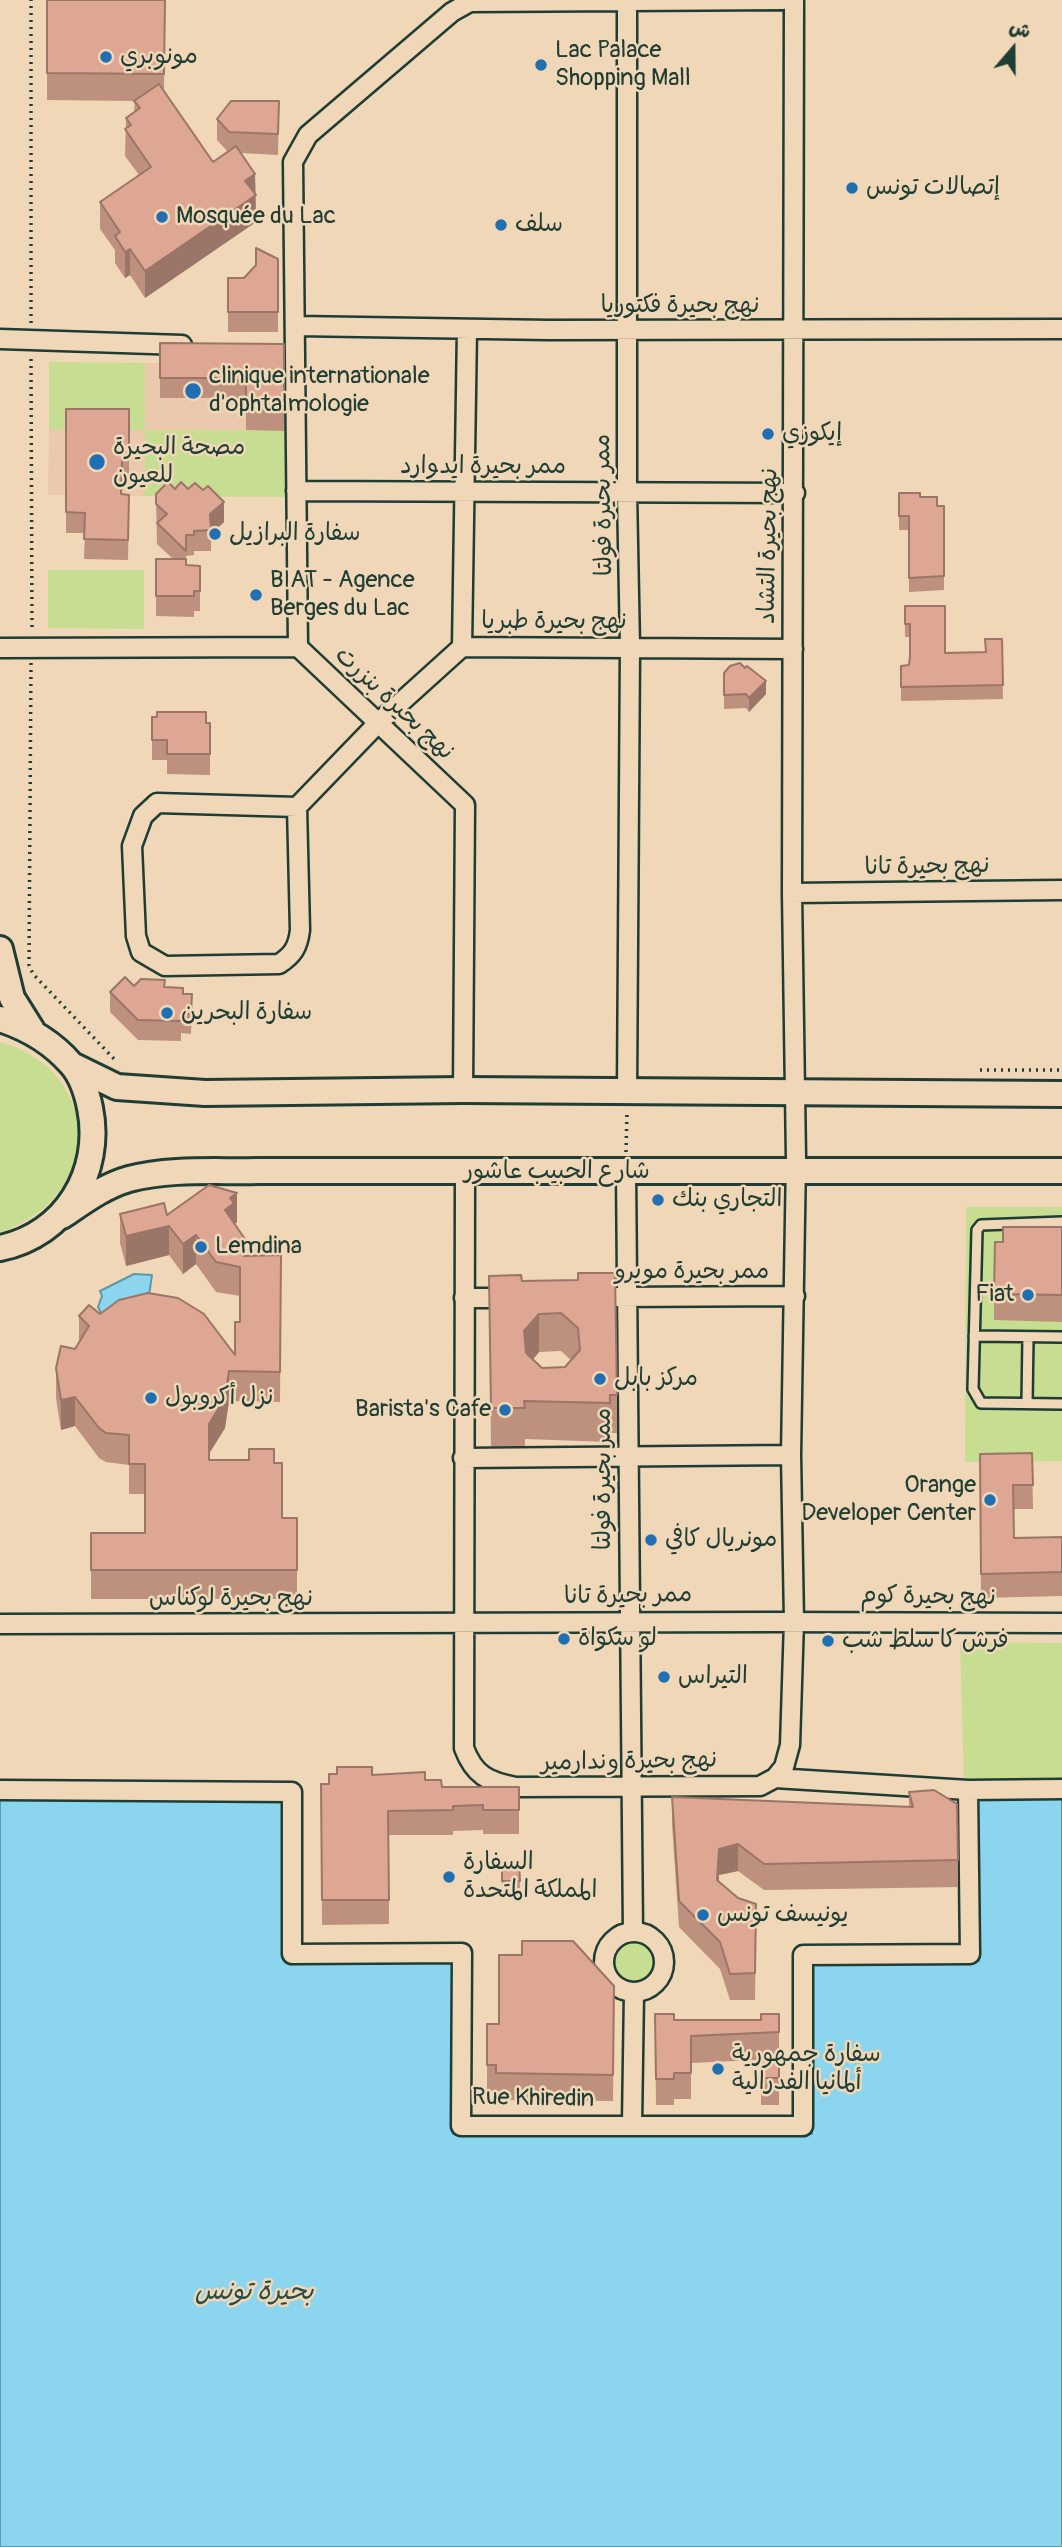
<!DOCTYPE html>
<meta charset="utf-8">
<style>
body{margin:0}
#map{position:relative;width:1062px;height:2547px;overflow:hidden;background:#efd7b7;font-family:Pangolin,"Playpen Sans Arabic",sans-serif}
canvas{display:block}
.north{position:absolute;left:978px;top:14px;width:70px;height:70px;-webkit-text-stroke:5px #efd7b7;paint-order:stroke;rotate:20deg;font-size:19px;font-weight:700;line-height:28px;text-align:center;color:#1f3d34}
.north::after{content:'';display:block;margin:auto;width:24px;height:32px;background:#1f3d34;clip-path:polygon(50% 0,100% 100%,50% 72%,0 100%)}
</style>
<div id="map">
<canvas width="1062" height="2547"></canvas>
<div class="north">ش</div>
</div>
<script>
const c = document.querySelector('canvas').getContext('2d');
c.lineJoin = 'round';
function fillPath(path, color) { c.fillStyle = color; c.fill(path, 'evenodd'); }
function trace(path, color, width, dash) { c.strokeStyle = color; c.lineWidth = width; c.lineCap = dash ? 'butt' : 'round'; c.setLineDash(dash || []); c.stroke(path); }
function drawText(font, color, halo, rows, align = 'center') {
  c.font = font + ' Pangolin,"Playpen Sans Arabic",sans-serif'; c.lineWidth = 5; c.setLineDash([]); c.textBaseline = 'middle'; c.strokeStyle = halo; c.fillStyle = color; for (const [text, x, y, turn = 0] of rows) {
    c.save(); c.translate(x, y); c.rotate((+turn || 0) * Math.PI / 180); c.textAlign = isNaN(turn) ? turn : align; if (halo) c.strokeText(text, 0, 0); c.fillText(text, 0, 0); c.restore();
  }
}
fillPath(new Path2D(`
 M145,363L286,364L285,431L145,430L144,496L48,495L49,429L145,430Z`), '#eac9ac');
fillPath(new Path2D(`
 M49,362L145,363V430L285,431V497L144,496L145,430L49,429Z
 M48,570H144V629L48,628Z
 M0,1042C106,1072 103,1199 0,1232Z
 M966,1207H1062V1461L965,1462Z
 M960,1642L1062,1643V1780L964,1781Z
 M614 1962a21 21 0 1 1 42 0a21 21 0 1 1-42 0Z`), '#c6dd92');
const water = new Path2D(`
 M134,1274L152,1275L147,1309L102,1315L98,1307L102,1296L100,1291Z
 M0,1795L284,1800L285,1962L452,1963L453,2134H812L811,1963L979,1961L977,1799H1062V2547H0Z`);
fillPath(water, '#8cd5ee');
trace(water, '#6098a4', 2);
const lane = new Path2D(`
 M1062,1222L981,1225L977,1230L973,1389L981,1403L1062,1404
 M974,1336L1062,1337
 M1027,1403L1028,1337`);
const street = new Path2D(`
 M297,326L549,330L1062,329
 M0,339L182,345
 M296,491L795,493
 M298,647L293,162L308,135L452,12L470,2L783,0
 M462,647L467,329
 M0,648L298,647L465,805L463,1090
 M297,807L157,803L143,816L132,846L136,936L141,952L165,966L279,964C293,955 298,947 300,930L297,807L379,722L462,647L793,649
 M792,893L1062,890
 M627,1091L630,647L627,492V2
 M465,1172L464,1748C474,1775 488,1782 516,1787L760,1786L775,1778L784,1767L790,1745L794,1621L791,1455L796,1159L792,893L794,0
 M626,1172L633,1932
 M615,1297L795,1296
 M464,1298H510
 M463,1458L791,1455
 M0,1624C354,1624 708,1620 1062,1623
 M775,1778L968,1790
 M0,1790L292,1792V1954L462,1953L461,2126H803V1955L970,1954L968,1790L1062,1789
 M604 1962a30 30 0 1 1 60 0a30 30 0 1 1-60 0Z
 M632,2124L634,1993`);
const secondary = new Path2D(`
 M0,949L12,998L32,1030
 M0,1019C28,1028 51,1041 71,1064C81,1075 87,1093 90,1108C103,1172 65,1235 0,1248
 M72,1065L117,1087L205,1093L463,1090L1062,1094
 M62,1216C83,1202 104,1186 129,1179C170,1168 217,1172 259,1171H1062`);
trace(lane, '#1f3d34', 14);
trace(street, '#1f3d34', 23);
trace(secondary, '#1f3d34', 30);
trace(new Path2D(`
 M31,323V0
 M31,359L32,631
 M31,663L29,965L33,974L117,1062
 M980,1070H1062
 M626,1152L627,1111`), '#1f3d34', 3.5, [2, 5]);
trace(lane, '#efd7b7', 9);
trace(street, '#efd7b7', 18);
trace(secondary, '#efd7b7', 24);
fillPath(new Path2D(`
 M47,0H165L164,92L213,162L228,152L217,140V119L279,101L278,155L241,153L255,174L256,222L145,298L130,275L125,278L115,263V250L100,229V202L139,175L125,156L126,118L134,112L135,101L47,100Z
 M278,259V332H228V278H244Z
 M160,343L284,344V431L246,430V405L233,398H160Z
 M66,409H129V479H122V494L129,515L128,560L84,559L85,533H66Z
 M175,489L224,522L211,534V551H194V555L186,556V565L200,566V611H194V617L156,616V559H173L157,544L156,494Z
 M899,493L920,497L937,506H944V590L909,592V530H899Z
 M905,606L945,653L985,652L1002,639L1003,699L901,701V666L909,665L910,657V637H905Z
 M724,673L766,694L749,712L746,708L724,709Z
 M152,717L210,723V775L167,774V760H152Z
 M134,986L165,987L183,994H192L191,1034L181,1033V1041L138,1040L110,1012V992Z
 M120,1214L167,1215L237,1222L235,1224L245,1256L281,1255L280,1402L229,1401L225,1428L209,1453V1460L274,1463L282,1518H297V1599H91V1533H145V1494H129V1465L106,1462L99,1458L75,1426L61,1430L56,1398V1368L75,1349L79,1343V1316L100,1314L235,1355L240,1322V1296L216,1292L196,1264L183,1274L169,1255L126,1266L120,1243Z
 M1062,1227V1322L994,1320V1294L1003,1242Z
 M489,1276L522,1281L578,1280L617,1395V1433H610V1442L525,1439V1446H491ZM561,1351L571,1360L565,1367L542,1368L533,1360L539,1352Z
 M1032,1453L1033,1509H1014V1538L1062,1537V1596L981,1598L980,1454Z
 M372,1775L425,1780L442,1787H519V1834H483V1830L453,1831V1835H389V1924L322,1925L321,1784H329Z
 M909,1792L957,1804L958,1887L764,1890L738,1871L719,1875V1881L738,1898L756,1904L755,2000H730L720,1969L679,1927L672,1824V1797L909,1807Z
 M502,1862H519L520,1888H502Z
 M614,1986L613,2101L496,2100V2091H487V2024H499Z
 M655,2014L674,2020H761L779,2014V2059L691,2063V2099H674V2105H656Z
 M761,2060H779V2105H761Z`), '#be907e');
fillPath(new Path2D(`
 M255,174L256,222L145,298V271L245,181Z
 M130,249V275L125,278V252Z
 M224,502V522L211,534L210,514Z
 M766,681V694L749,712V698Z
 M237,1193V1222L234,1224L225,1210L230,1198Z
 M169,1226V1255L126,1266V1236Z
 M196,1235V1264L183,1274V1244Z
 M539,1314V1352L524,1369V1331Z
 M229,1371V1401L225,1428L209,1454V1424Z
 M75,1397V1426L61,1430V1400Z
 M738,1844V1871L719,1875L717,1906V1880L719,1849Z`), '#9b7567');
const building = new Path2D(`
 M47,0H165L164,74L47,73Z
 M159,84L213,162L236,146L255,174L245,181L256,195L145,271L130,249L125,252L115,236L120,232L100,202L151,167L125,129L131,125L126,118L140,108L134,101Z
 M231,101H279L278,134L229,132L217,119Z
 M256,248L278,259V312H228V278H244L256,265Z
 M160,343L284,344V411L246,410V385L233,378H160Z
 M66,409H129V459H122L121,494L129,495L128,540L84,539L85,513L66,512Z
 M168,482L175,489L181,482L188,489L195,483L203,490L208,486L224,502L210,514L211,530L194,531V535H186V551L157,523L167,514L156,504V494Z
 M899,493H920V497H937V506H944V576L909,578V516H899Z
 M156,559H186V565L200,566V591H194V596H156Z
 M905,606H945V653L986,652L985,639H1002L1003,685L901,687V666L909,665L910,655V624H905Z
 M740,663L745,668L747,666L766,681L749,698L746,694L724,695V673L730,666Z
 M157,712H206V723H210V754H167V740H152V717H157Z
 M125,977L134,986L141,979L165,980L164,987L183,988V994H192L191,1014L181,1013V1021L138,1020L110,992Z
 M209,1185L237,1193L230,1198L234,1203L225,1210L245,1239L244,1256L281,1255L280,1372L229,1371L225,1398L209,1424V1460H249V1449H274V1463H282V1518H297V1570H91V1533H145V1464H129V1435L106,1433L99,1428L75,1397L61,1400L56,1368L61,1346L75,1349L89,1326L79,1316L89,1305L100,1314L119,1300L148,1293L178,1298L204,1314L235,1355V1322H240V1267L216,1262L196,1235L183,1244L169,1226L126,1236L120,1214L164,1203L167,1215Z
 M1003,1227H1062V1295L994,1294L995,1242H1003Z
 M578,1273H615L617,1395H610V1403L524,1401L525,1408H491L489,1276L521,1275L522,1281L578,1280ZM561,1313L578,1328L580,1350L565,1367L542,1368L526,1353L524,1331L539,1314Z
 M1032,1453L1033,1485H1013L1014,1538L1062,1537V1572L981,1574L980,1454Z
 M337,1767H372V1775L425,1772V1780H441L442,1787H519V1810H483V1805L453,1806V1810L388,1811L389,1900H322L321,1784H329V1774H337Z
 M934,1790L957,1804L958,1860L764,1864L738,1844L719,1849L717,1880L738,1898L756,1904L755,1973L730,1974L720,1942L679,1901L672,1797L913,1807L909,1792Z
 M502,1862H519L520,1881H502Z
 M522,1941H573L614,1986L613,2075L496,2073V2065H487V2024H499V1955H522Z
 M655,2014H674V2020H761V2014H779V2032L691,2036V2073H674V2079H656Z
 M761,2060H779V2078H761Z`);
fillPath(building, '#dda793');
trace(building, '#9b7567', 2);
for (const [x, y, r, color] of [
 [106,57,7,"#1f6fb2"],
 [541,65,7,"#1f6fb2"],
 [852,188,7,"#1f6fb2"],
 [162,217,7,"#1f6fb2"],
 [501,225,7,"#1f6fb2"],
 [193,391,9,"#1f6fb2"],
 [768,434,7,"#1f6fb2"],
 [97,462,9,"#1f6fb2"],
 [215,534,7,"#1f6fb2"],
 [256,595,7,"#1f6fb2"],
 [167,1013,7,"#1f6fb2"],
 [658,1200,7,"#1f6fb2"],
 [201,1247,7,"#1f6fb2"],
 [1028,1295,7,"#1f6fb2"],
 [600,1379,7,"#1f6fb2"],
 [151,1398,7,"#1f6fb2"],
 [505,1410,7,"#1f6fb2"],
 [990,1500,7,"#1f6fb2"],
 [651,1540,7,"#1f6fb2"],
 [564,1639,7,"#1f6fb2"],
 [828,1641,7,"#1f6fb2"],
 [664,1677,7,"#1f6fb2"],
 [449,1877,7,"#1f6fb2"],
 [703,1915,7,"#1f6fb2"],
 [718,2069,7,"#1f6fb2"]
]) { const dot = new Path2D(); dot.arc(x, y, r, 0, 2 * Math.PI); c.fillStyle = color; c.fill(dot); trace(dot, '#efd7b7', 2.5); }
drawText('24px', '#1f3d34', '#efd7b7', [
 ["Lac Palace",555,51],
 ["Shopping Mall",555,79],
 ["مونوبري",120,57],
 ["إتصالات تونس",866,188],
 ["Mosquée du Lac",176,217],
 ["سلف",515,225],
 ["clinique internationale",209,377],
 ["d'ophtalmologie",209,405],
 ["إيكوزي",782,434],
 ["مصحة البحيرة",113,448],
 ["للعيون",113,476],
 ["سفارة البرازيل",229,534],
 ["BIAT - Agence",270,581],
 ["Berges du Lac",270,609],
 ["سفارة البحرين",181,1013],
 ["التجاري بنك",672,1200],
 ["Lemdina",215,1247],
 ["Fiat",1014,1295,"right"],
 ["مركز بابل",614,1379],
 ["نزل أكروبول",165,1398],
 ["Barista's Cafe",491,1410,"right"],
 ["Orange",976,1486,"right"],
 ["Developer Center",976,1514,"right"],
 ["مونريال كافي",665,1540],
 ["لو سكواة",578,1639],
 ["فرش كا سلط شب",842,1641],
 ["التيراس",678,1677],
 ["السفارة",463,1863],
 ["المملكة المتحدة",463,1891],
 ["يونيسف تونس",717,1915],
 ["سفارة جمهورية",732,2055],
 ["ألمانيا الفدرالية",732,2083]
], 'left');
drawText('24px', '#1f3d34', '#efd7b7', [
 ["نهج بحيرة فكتوريا",680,306],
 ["ممر بحيرة ايدوارد",483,467],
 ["ممر بحيرة فولتا",604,505,-91],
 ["نهج بحيرة التشاد",769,546,-89],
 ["نهج بحيرة طبريا",554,622],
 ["نهج بحيرة بنزرت",394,704,43],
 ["نهج بحيرة تانا",927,867,-1],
 ["شارع الحبيب عاشور",557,1172],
 ["ممر بحيرة مويرو",692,1272],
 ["ممر بحيرة فولتا",604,1479,-90],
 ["ممر بحيرة تانا",628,1596,-1],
 ["نهج بحيرة كوم",928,1597,1],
 ["نهج بحيرة لوكناس",231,1599],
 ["نهج بحيرة وندارمير",629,1762,-1],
 ["Rue Khiredin",533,2099,1]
]);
drawText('italic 26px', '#2a4c47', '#efd7b7', [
 ["بحيرة تونس",254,2292]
]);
</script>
